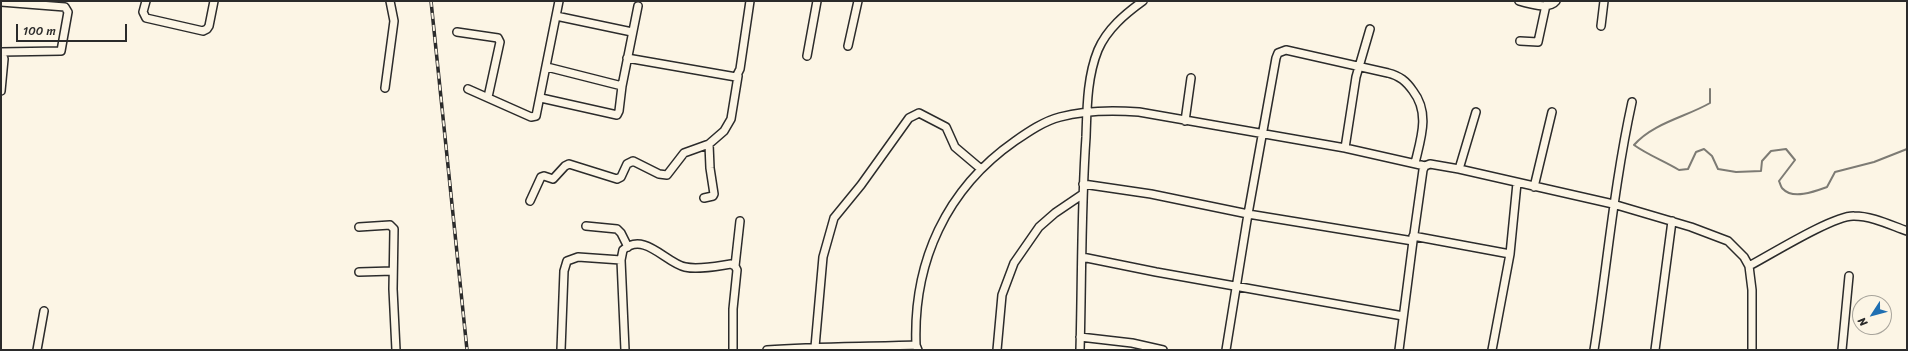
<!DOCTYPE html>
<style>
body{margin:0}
#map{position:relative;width:1908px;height:351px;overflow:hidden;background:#fcf5e5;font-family:Sriracha,sans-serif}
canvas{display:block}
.frame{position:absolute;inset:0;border:2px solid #2b2b2b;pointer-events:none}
.north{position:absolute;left:1852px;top:295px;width:40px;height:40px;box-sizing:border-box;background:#fcf5e5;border:1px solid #a8a49b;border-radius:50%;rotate:234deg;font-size:11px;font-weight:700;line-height:16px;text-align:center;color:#2b2b2b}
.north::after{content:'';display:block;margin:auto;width:14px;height:18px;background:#1f6fb2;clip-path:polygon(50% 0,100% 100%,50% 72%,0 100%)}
.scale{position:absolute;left:16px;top:24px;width:111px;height:18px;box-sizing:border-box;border:2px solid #2b2b2b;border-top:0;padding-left:5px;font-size:12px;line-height:14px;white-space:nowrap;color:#2b2b2b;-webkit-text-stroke:3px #fcf5e5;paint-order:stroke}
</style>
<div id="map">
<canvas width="1908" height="351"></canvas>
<div class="frame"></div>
<div class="north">N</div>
<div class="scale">100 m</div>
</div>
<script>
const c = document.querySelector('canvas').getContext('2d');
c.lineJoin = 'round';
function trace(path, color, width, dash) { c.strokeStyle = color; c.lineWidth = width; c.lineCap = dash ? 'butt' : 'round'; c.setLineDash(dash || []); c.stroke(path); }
trace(new Path2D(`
 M1710,89V103C1686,117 1653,123 1634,145C1648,155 1664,161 1679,170L1688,169L1696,152L1704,149L1712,156L1718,169L1736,172L1761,171L1762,161L1771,151L1786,149L1795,160L1779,181C1780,183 1781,188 1783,189C1793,200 1816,191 1827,187L1835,172L1874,162L1907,149`), '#7d7b74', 2);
const street = new Path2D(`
 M146,1L143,12L146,18L203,31L207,29L209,26L214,1
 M1519,1C1529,4 1549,10 1556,1
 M1,2L65,7L68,12L61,51L1,52
 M556,16L632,32
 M1601,26L1604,1
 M457,32L498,38L500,42L488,97
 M1520,41L1538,42L1546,5
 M848,46L858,1
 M1,52L4,59L1,91
 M807,56L817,1
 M627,58L736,77L740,69L750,1
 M547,67L622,86
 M385,88L394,21L390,1
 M468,89L531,117L536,116L559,1
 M541,98L617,115L619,111L622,86L638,6
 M1185,121L1191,78
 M1345,148L1356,77L1370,29
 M1459,169L1476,112
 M1083,184L1151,194L1248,214L1276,58L1278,53L1286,50L1388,73C1400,76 1406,81 1413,91C1430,113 1421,138 1415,163
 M1534,187L1552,112
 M704,198L713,196L714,194L710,168L709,144
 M530,201L541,177L544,176L553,179L565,166L569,164L617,179L621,177L627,164L633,161L659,174L667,175L684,153L709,144L724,131L731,119L738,76
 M586,226L617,229L621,233L628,247
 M359,227L390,225L394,229L393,289L396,350
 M1413,236L1510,254
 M1082,257L1156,272L1403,316
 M735,266L740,221
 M1749,266C1770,255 1834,215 1854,216C1872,216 1890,225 1907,231
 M359,272L393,271
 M1080,337L1132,343L1163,350
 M916,345C913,262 946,189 1015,141C1028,132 1044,121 1060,117C1086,110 1113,110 1139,112L1345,148L1425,166
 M815,347L823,257L834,218L861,185L909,118L919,113L946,127L955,147L981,169
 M37,350L44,311
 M561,350L564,271L567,261L578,257L621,260
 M625,350L621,260L623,250C644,231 666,263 685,267C699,270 717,266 731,264L735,266L737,270L733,309V350
 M767,350C817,346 866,347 916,345L918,350
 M997,350L1002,295L1014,263L1039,227L1055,213L1083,194
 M1080,350C1082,279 1081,208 1086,137C1087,108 1087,77 1098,50C1107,29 1125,14 1143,1
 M1226,350L1248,214L1413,241L1423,170L1425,166L1430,164L1459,169L1613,204L1691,227L1728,241L1744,257L1749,266L1752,290V350
 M1399,350L1413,241
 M1492,350L1510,254L1517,183
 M1594,350C1607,267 1614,184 1632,102
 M1655,350L1672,221
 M1842,350L1849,276`);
trace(street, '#2b2b2b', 10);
trace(street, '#fcf5e5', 7);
const rail = new Path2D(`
 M431,1L467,350`);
trace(rail, '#2b2b2b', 3.5);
trace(rail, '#fcf5e5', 2, [6]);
</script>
